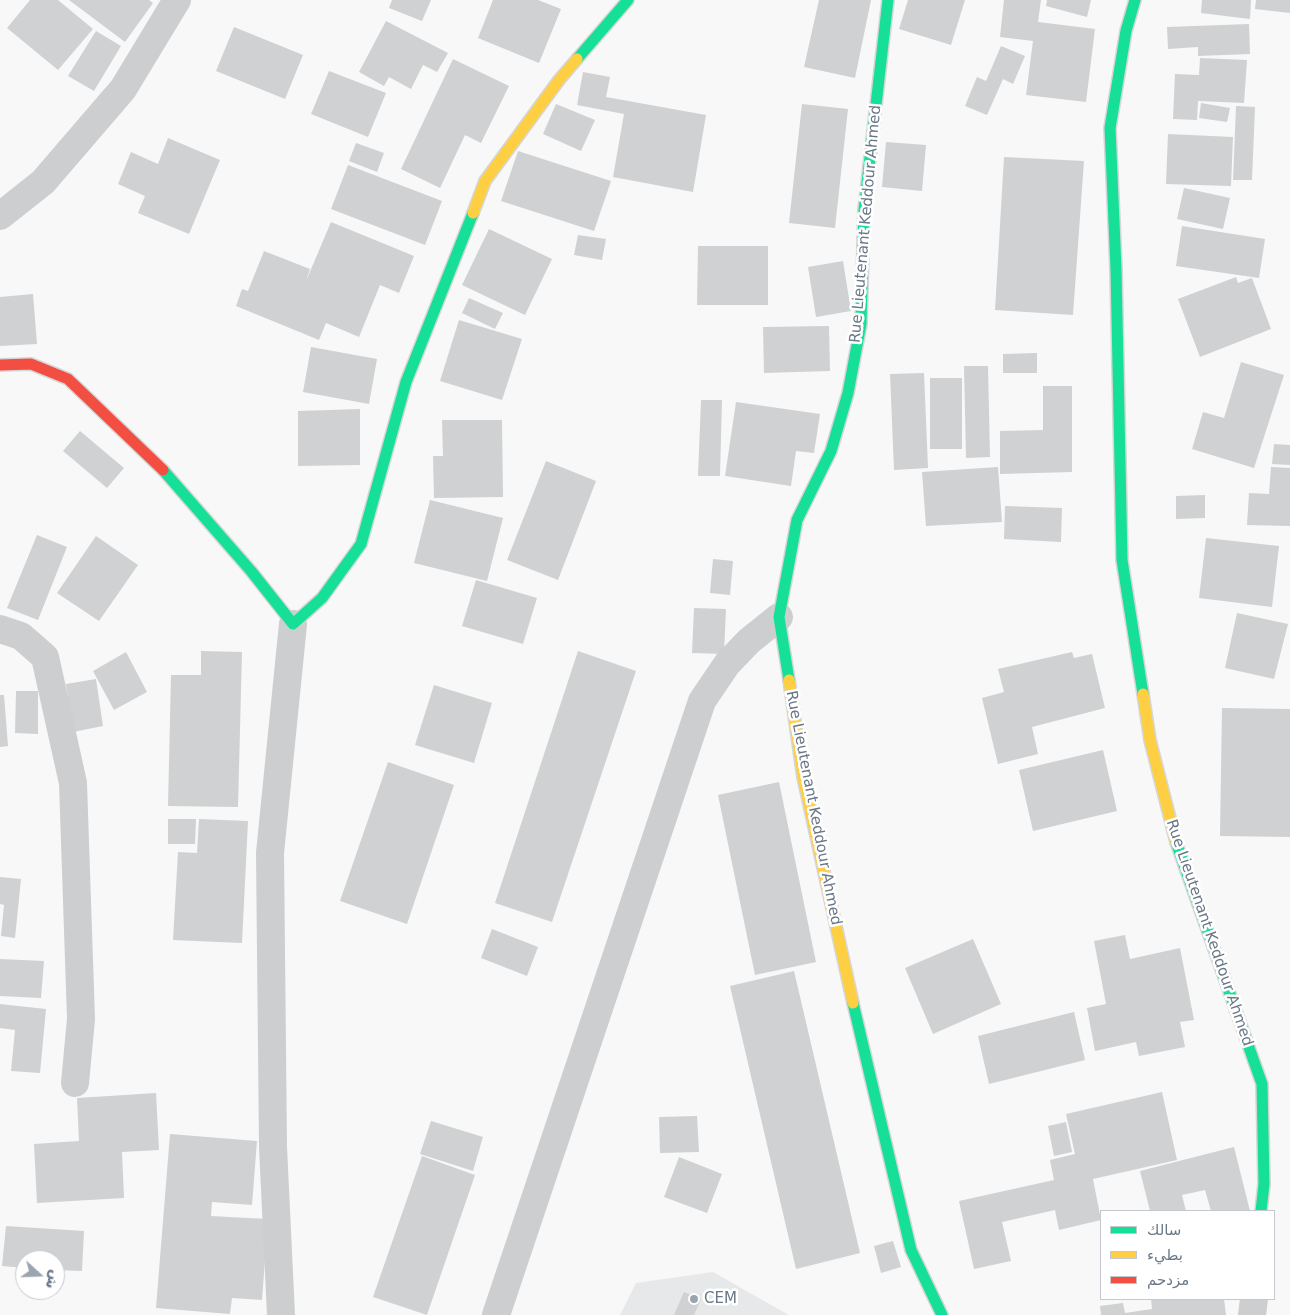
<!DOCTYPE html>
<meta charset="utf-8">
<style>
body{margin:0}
#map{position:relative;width:1290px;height:1315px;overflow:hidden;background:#f8f8f8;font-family:"DejaVu Sans",Vazirmatn,sans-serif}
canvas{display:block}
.legend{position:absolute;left:1100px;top:1210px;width:175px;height:90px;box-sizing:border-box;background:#fff;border:1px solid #c3c9cf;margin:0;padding:6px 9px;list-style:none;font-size:15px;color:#697787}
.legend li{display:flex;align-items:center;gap:10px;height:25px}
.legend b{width:25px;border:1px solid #c3c9cf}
.north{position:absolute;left:15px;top:1250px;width:50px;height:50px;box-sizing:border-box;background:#fff;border:1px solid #c3c9cf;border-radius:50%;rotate:110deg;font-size:14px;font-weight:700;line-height:20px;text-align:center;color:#697787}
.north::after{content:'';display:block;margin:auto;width:18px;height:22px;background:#9ba4af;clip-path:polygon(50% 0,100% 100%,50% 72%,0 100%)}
</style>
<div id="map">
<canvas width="1290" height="1315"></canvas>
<ul class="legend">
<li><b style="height:6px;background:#16e098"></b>سالك</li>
<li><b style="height:6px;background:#ffcf43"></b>بطيء</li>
<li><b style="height:6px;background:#f24e42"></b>مزدحم</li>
</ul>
<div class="north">ش</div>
</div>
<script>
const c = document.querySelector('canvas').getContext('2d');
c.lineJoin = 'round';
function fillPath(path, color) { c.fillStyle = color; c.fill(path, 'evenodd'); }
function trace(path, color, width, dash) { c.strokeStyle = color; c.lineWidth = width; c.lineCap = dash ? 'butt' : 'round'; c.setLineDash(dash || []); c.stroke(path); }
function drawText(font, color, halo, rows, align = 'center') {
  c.font = font + ' "DejaVu Sans",sans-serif'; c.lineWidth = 5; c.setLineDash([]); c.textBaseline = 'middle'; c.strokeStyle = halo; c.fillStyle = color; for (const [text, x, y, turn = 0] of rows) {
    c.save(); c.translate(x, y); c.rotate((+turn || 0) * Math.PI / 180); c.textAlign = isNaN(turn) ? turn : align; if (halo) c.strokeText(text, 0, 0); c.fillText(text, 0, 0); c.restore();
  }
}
fillPath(new Path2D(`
 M713,1272L789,1315H620L636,1283Z`), '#e7e8e9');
fillPath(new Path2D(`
 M30,0H58L93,29L58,70L7,28Z
 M69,0H149L153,3L125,42Z
 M392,0H431L422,21L389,8Z
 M493,0H538L561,9L539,63L478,38Z
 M819,0H871L855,78L804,67Z
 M908,0H965L951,45L899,29Z
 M1004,0H1041L1038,22L1095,29L1086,102L1026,95L1033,41L1000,37Z
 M1047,0H1091L1087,17L1046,6Z
 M1202,0H1251L1250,19L1201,13Z
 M1256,0H1290V13L1255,9Z
 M386,21L448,53L437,72L423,65L411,89L389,77L384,86L359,72Z
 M1249,24L1250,54L1198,56V47L1168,49L1167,27Z
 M234,27L303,55L285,99L216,71Z
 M96,31L121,46L94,91L68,76Z
 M1001,46L1025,56L1013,84L1003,79L987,115L965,106L977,77L986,81Z
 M1200,58L1247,60L1244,103L1198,101L1197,120L1173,119L1175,74L1199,75Z
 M453,59L509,86L481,143L465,135L440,188L401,169Z
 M329,71L386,93L368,137L311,114Z
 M583,72L610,77L606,97L706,115L693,192L613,177L624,114L577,105Z
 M1201,103L1230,108L1227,122L1199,118Z
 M556,104L595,120L581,151L543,134Z
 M802,104L848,109L835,228L789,223Z
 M1236,106L1255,107L1252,180H1233Z
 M1168,134L1233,137L1231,186L1166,184Z
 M168,138L220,160L189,234L138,213L145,196L118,184L131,152L158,164Z
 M886,142L926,145L922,191L882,187Z
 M356,143L384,153L377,172L349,161Z
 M518,151L611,181L594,231L501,201Z
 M1004,157L1084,161L1073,315L995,310Z
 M348,165L442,201L425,245L331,209Z
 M1184,188L1230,198L1223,229L1177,219Z
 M331,222L414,256L399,293L380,285L359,337L326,323L319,340L236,306L242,289L248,291L264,251L310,269L306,281Z
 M1182,226L1265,239L1259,278L1176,266Z
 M489,229L552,259L525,315L462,285Z
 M578,235L606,239L602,260L574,255Z
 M698,246H768V305H697Z
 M843,261L851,311L816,317L808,267Z
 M1236,277L1238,283L1252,278L1271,329L1200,357L1178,299Z
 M33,294L37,344L0,346V297Z
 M469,298L503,313L495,329L462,313Z
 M459,320L522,339L502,400L440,381Z
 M829,326L830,371L764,373L763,327Z
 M311,347L377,359L369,404L303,392Z
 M1037,353V373H1003V354Z
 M1241,362L1284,375L1254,468L1192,449L1203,412L1224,418Z
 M964,366H988L990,457L966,458Z
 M924,373L928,468L894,470L890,374Z
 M930,378H962V449H930Z
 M1043,386H1072V472L1000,474V431L1043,430Z
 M701,400H722L720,476H698Z
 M736,402L820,414L814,453L796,451L791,486L725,476Z
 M360,409V465L298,466V411Z
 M442,420H502L503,497L434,498L433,456H443Z
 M80,431L124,468L107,488L63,451Z
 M1274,444L1290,445V465L1272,464Z
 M546,461L596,481L558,580L507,560Z
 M998,467L1002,522L926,526L922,472Z
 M1271,467L1290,468V526L1247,525L1249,493L1269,494Z
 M1205,495V518L1176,519V496Z
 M430,500L503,518L487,581L414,563Z
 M1005,506L1062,508L1061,542L1004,539Z
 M37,535L67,547L38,620L7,608Z
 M96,536L138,565L99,621L57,593Z
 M1206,538L1279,546L1272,607L1199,598Z
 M713,559L733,561L730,595L710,593Z
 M476,580L537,598L523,644L462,626Z
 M694,608L726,609L724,654L692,653Z
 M1237,613L1288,624L1274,679L1225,668Z
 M201,651L242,652L238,807L168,806L171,675H201Z
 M578,651L636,671L552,922L495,903Z
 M126,652L147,692L114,710L93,671Z
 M1072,652L1074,658L1092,654L1105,708L1032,727L1038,754L998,764L982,698L1004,692L998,669Z
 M96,679L103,726L73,732L66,684Z
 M434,685L492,703L474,763L415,745Z
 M16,691H38V734L15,733Z
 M0,695H4L8,746L0,747Z
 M1222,708L1290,709V837L1220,836Z
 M1103,750L1117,811L1033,831L1019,770Z
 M388,762L454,785L407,924L340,901Z
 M779,782L816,962L755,975L718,795Z
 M168,819H196L195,844H168Z
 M199,819L248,821L242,943L173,940L178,852L197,853Z
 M0,877L21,879L15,938L1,936L4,905L0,904Z
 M492,929L538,947L527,976L481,958Z
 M1125,935L1130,959L1180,948L1194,1020L1180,1022L1185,1047L1139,1056L1136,1042L1095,1051L1087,1008L1106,1004L1094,941Z
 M973,939L1001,1004L933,1034L905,968Z
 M0,959L44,961L41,998L0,996Z
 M794,971L860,1253L796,1269L730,986Z
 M0,1004L46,1009L40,1073L11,1071L15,1030L0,1028Z
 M1074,1012L1085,1060L989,1084L978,1036Z
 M1162,1092L1177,1160L1093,1179L1101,1220L1059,1230L1055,1210L1002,1222L1011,1261L974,1269L959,1201L1054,1180L1050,1160L1075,1154L1066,1114Z
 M156,1093L159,1150L122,1152L124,1198L37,1203L34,1144L79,1141L77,1098Z
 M697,1116L699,1152L660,1153L659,1117Z
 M431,1121L483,1137L473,1171L420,1154Z
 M1066,1122L1072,1152L1054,1156L1048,1126Z
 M170,1134L257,1141L252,1205L212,1202L211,1216L268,1219L262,1300L232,1298L230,1314L156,1308Z
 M1234,1147L1250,1211H1211L1205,1190L1182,1195L1186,1211H1150L1140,1171Z
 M422,1156L475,1175L427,1315L373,1297Z
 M679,1157L722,1174L707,1213L664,1197Z
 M6,1226L84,1231L82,1271L55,1270V1260H25V1268L2,1266Z
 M893,1241L901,1267L881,1273L874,1246Z
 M684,1292L701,1299L694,1315H674Z
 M1151,1299H1224L1226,1315H1101L1100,1306L1123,1303L1125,1313L1152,1309Z`), '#cfd1d2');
const fast = new Path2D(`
 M1135,0L1126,31L1110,128L1116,269L1122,560L1143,694
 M577,59L628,0
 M163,470L251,571L293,624L322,598L361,544L406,382L473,213
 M789,680L779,617L797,520L831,451L848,393L861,324L864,210L888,0
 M1176,842L1262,1084L1264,1184L1261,1211
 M853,1003L911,1250L942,1315`);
const slow = new Path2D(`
 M473,213L485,181L559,80L577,59
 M789,680L803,777L853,1003
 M1143,694L1150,740L1176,842`);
const jam = new Path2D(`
 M0,365L31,364L68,379L163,470`);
trace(fast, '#d5d6d7', 14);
trace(slow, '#d5d6d7', 14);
trace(jam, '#d5d6d7', 14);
trace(new Path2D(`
 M0,216L43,182L123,89L177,0
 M0,629L21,636L45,657L73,783L81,1019L75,1083
 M281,1315L273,1147L270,853L293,624
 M496,1315L702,701L727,664L749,641L779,617
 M1252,1315L1254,1299`), '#cdcecf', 28);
trace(fast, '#16e098', 11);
trace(slow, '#ffcf43', 11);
trace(jam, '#f24e42', 11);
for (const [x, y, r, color] of [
 [694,1299,5,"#9ba4af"]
]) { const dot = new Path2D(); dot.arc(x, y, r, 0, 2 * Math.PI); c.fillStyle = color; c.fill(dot); trace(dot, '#fff', 2); }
drawText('15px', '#697787', '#fff', [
 ["Rue Lieutenant Keddour Ahmed",866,224,-85],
 ["Rue Lieutenant Keddour Ahmed",813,808,79],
 ["Rue Lieutenant Keddour Ahmed",1209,933,71]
]);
drawText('15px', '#697787', '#fff', [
 ["CEM",704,1299]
], 'left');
</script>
